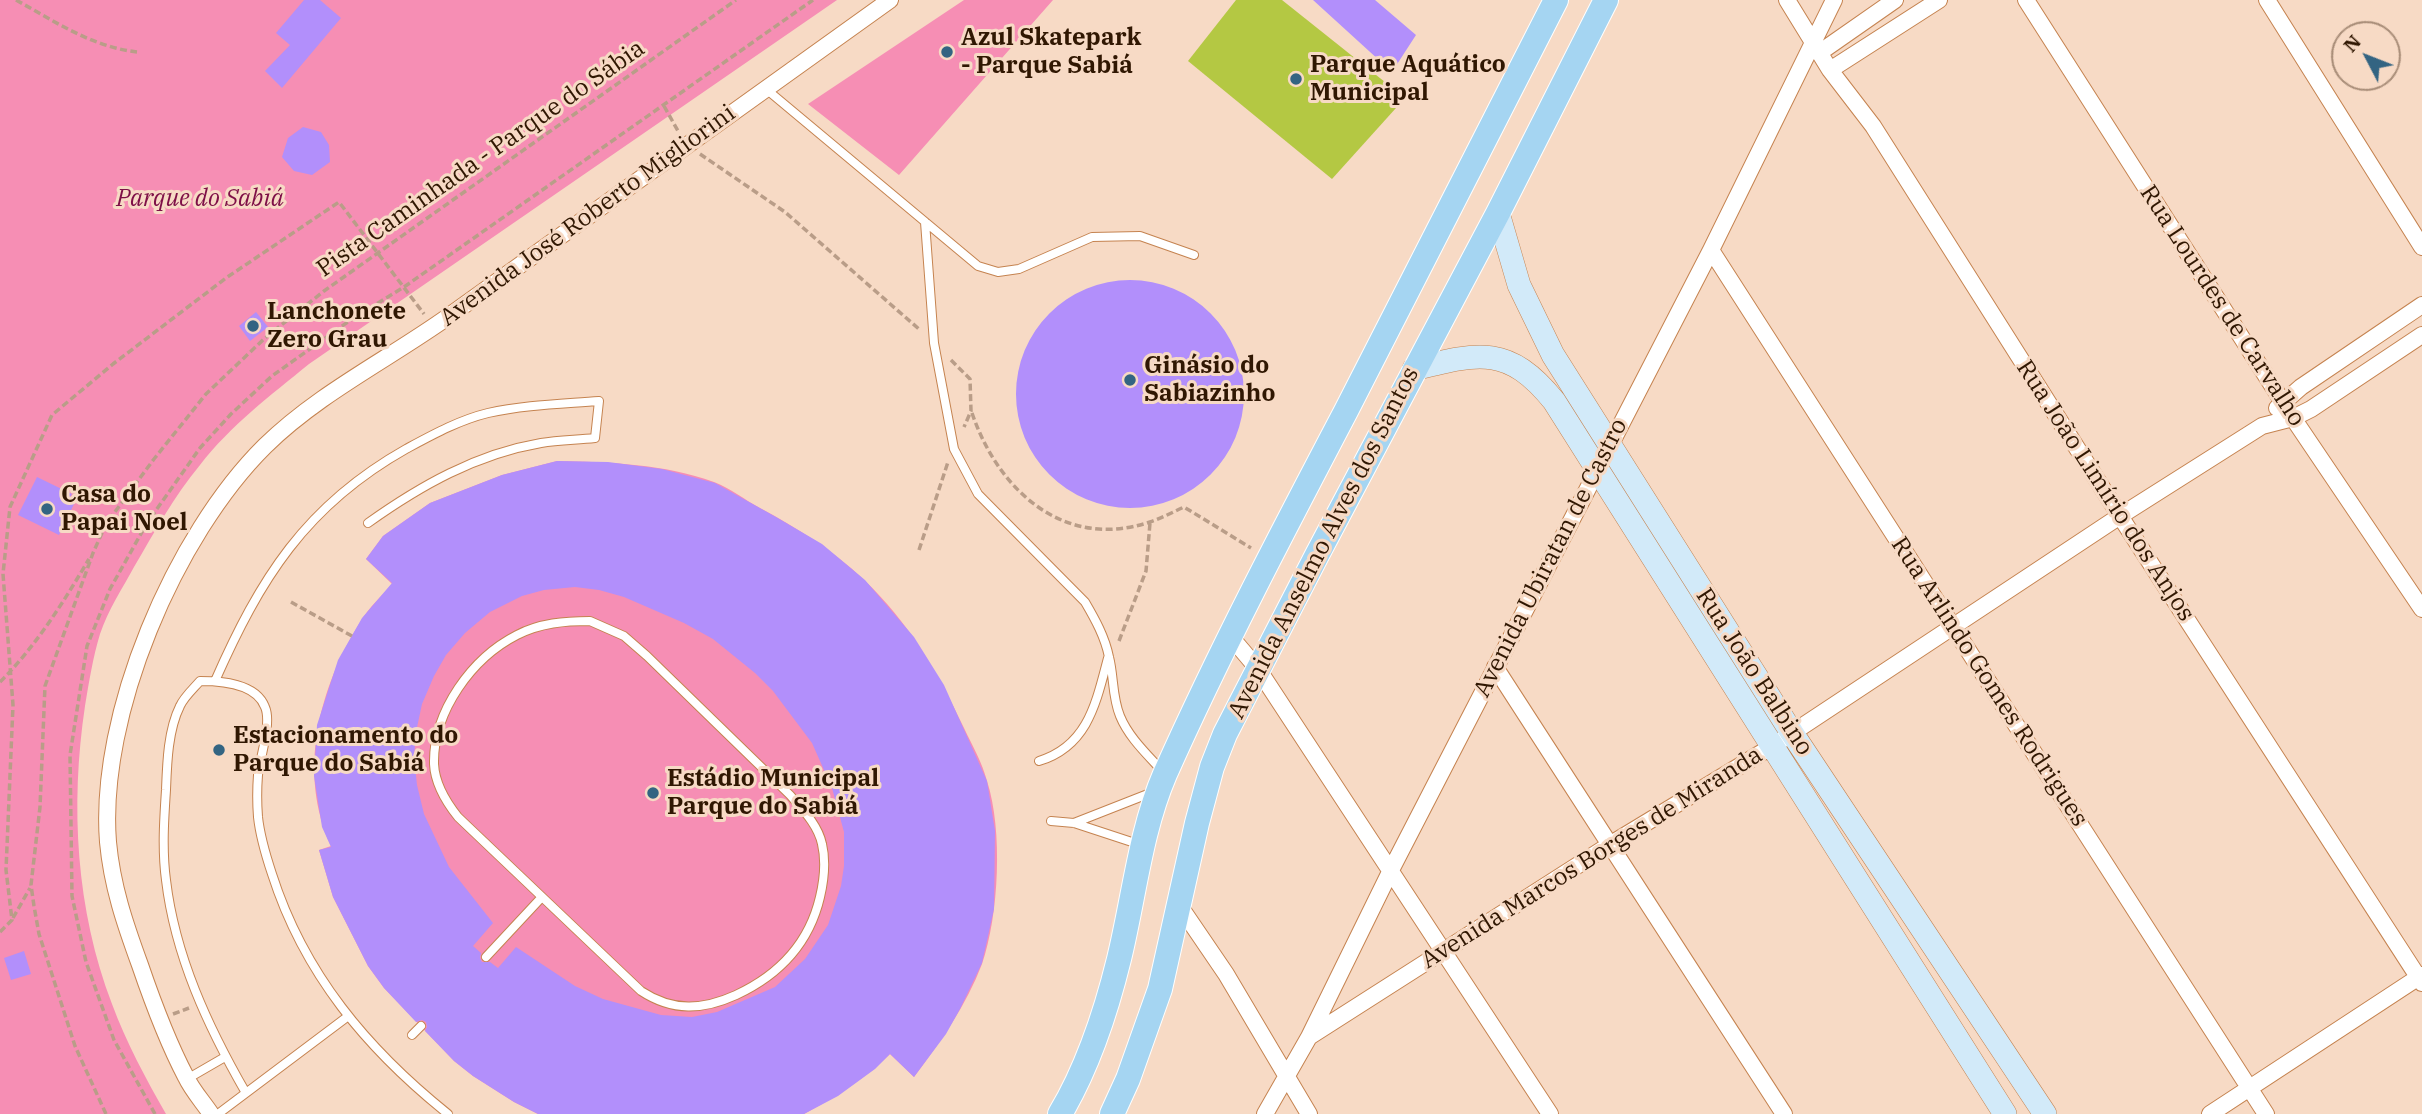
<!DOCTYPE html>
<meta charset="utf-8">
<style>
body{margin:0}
#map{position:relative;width:2422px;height:1114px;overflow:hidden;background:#f7dac5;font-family:"IBM Plex Serif",serif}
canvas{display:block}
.north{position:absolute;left:2331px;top:21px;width:70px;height:70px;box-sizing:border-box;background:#f7dac5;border:2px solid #a78c77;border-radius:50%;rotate:312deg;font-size:19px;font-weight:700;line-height:28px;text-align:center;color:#301702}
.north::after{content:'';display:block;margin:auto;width:24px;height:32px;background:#336482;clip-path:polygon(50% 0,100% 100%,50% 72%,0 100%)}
</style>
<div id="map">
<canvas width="2422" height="1114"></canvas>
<div class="north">N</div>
</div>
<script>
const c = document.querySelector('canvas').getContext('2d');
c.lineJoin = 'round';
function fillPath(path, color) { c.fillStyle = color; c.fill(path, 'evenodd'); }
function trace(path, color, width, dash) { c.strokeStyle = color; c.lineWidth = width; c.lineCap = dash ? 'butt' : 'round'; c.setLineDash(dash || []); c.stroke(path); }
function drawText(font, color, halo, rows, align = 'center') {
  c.font = font + ' "IBM Plex Serif",serif'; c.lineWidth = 6; c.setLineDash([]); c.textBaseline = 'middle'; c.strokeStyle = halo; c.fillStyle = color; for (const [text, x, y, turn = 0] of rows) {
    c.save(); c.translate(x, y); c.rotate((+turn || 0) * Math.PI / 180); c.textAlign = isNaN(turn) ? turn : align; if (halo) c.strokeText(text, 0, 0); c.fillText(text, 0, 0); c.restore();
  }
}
fillPath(new Path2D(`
 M0,0H837L309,364C271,395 230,426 200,465C174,496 154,533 134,567C122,589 108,610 100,634C93,657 89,682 85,706C70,806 76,910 112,1004C126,1042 146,1079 166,1114H0Z
 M964,0H1053L899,175L808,104Z
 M557,461C610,462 664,464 714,482C730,488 745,500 760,508C797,528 833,550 864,580C908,621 938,673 964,728C972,745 982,762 987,781C1003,830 999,915 982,964C966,1006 941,1041 914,1077L890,1054C865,1079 835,1097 804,1114H538L514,1102L473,1076L454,1061L384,988L368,966L333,897L319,850L331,846C297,772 319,687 361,621C369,607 382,596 392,584L366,559L383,536L430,503L502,475Z`), '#f68eb4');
fillPath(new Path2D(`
 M1236,0H1282L1405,98L1332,179L1188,61Z`), '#b4c843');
fillPath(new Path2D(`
 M304,0H320L341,18L282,88L265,71L290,45L276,33Z
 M1313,0H1375L1416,35L1392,72Z
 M303,127L321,132L329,145L330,162L312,175L294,171L282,157L288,138Z
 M1016 394a114 114 0 1 1 228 0a114 114 0 1 1-228 0Z
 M256,312L268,327L250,341L239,326Z
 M557,461L608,462L662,469L715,483L776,517L822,544L865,580L914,637L944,685L987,781L995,831L994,909L982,963L960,1009L946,1034L914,1077L890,1054L875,1069L838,1096L804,1114H538L514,1102L473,1076L454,1061L425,1031L427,1027L426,1022L422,1020L416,1022L384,988L368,966L333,897L319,850L331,847L322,827L314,776L317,725L338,660L362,618L392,583L366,559L383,536L430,503L502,475ZM575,587L599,590L624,597L684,623L713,639L755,673L773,691L812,743L832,788L844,832V866L841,886L828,925L805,959L775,987L717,1012L692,1017L661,1015L603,999L575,986L516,947L498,968L490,962H482L480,958L481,953L473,946L493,923L449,867L424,814L417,785L414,757L416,732L422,704L434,676L446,655L465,633L490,612L522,596L544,590Z
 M37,477L72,494L69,499L75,502L59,535L18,515Z
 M24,951L31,974L11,980L4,958Z`), '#b28ffb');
const lane = new Path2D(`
 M766,89L978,266L998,272L1019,269L1092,237L1140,236L1194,255
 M925,222L934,343L954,449L978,494L1085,602C1095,619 1105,637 1109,657C1114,676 1112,697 1120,716C1129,738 1148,755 1163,772
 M590,621L624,636L647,656L790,795C803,810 818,825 822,844C826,861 824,880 820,897C809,944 779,975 736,995C703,1010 673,1012 641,991L458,817C446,802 435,784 434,764C433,711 472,658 517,635C540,623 565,621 590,621Z
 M215,681C260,579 305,506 406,449C432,435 459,420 488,413C524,405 562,404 599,401L595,438C577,440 559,440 541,443C476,454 420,486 368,523
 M1039,761C1088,746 1096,703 1108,658
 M1051,821L1074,823L1141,845
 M1074,823L1153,792
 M486,957L541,898
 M412,1035L421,1026
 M187,1079L225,1057
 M246,1093C208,1027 175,956 166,880C162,850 164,820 166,790C167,763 168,730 180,706C184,697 193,689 200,681C221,681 256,683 265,707C272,723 260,757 258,775C257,788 257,804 258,817C260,836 266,856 272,874C304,974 367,1049 448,1114
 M218,1114L347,1017`);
const street = new Path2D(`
 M1787,0L1830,70L1873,126L2120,516L2422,983
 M2026,0L2293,418L2422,609
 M2267,0L2422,247
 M1819,53L1895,0
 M1830,70L1939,0
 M1711,250L2266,1114
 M2277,408L2301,387L2422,305
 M1230,636L1258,669L1550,1114
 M1495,667L1784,1114
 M1179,905L1226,974L1309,1114
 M1309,1037L1611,844L1771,747L2120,516L2262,426L2293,418L2311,409L2422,335
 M211,1114C203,1102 192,1090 186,1077C167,1041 153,1003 140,965C125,924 112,886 108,842C98,715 175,535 265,446C319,393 389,359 449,316C596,211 743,105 890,0
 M1265,1114L1309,1037L1391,870L1711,250L1834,0
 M2210,1114L2422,975`);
const secondary = new Path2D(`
 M1498,213L1519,285L1553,355L1792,733L2045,1114
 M1414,369C1478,353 1508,344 1554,401L2005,1114`);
const primary = new Path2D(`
 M1060,1114C1088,1067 1106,1012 1119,959C1134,898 1140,832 1165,774C1220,651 1283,531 1346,411C1416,274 1486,137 1556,0
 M1112,1114L1128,1079L1160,989L1197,823L1212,767L1225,734L1317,555L1498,213L1606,0`);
trace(lane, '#c58350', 10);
trace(street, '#c58350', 18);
trace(secondary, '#c58350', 24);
trace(primary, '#fff', 26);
trace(new Path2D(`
 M16,0C54,21 92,47 137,52
 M664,106L678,131
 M700,154L785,212L920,330
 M951,360L970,379L971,411L964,427
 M972,413C998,490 1064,551 1150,522C1162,518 1173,512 1184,507L1251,548
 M68,516L104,530
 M919,550L948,462
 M291,602L352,636
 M1119,641L1146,571L1150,523
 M0,682C36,646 63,603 89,559
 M13,918L30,888
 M0,932L12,920L6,870L13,705L3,574L10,507L52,415L113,364L226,278L339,202L424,314
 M173,1014L189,1008
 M106,1114L75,1046L39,934L34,906L31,885L40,807L45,686L93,553L106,524L154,459L206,394L265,338L324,291L736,0
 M155,1114L114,1040L86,962L72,896L70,755L87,646L110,589L147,523L200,448L231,414L272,376L352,319L404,287L813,0`), '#b99d88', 3.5, [7, 3.5]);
trace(lane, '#fff', 8);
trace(street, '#fff', 16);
trace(secondary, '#d2eaf9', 23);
trace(primary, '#a5d5f2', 24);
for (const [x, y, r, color] of [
 [947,52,7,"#336482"],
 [1296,79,7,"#336482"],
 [253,326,7,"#336482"],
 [1130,380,7,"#336482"],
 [47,509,7,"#336482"],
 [219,750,7,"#336482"],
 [653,793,7,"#336482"]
]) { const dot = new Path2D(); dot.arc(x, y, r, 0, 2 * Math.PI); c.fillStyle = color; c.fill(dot); trace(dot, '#f7dac5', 2.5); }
drawText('bold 24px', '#301702', '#f7dac5', [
 ["Azul Skatepark",961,38],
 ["- Parque Sabiá",961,66],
 ["Parque Aquático",1310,65],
 ["Municipal",1310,93],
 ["Lanchonete",267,312],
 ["Zero Grau",267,340],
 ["Ginásio do",1144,366],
 ["Sabiazinho",1144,394],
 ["Casa do",61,495],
 ["Papai Noel",61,523],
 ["Estacionamento do",233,736],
 ["Parque do Sabiá",233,764],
 ["Estádio Municipal",667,779],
 ["Parque do Sabiá",667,807]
], 'left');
drawText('24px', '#301702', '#f7dac5', [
 ["Pista Caminhada - Parque do Sábia",481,159,-35],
 ["Avenida José Roberto Migliorini",588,216,-36],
 ["Rua Lourdes de Carvalho",2222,306,57],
 ["Rua João Limírio dos Anjos",2105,491,57],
 ["Avenida Anselmo Alves dos Santos",1324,543,-63],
 ["Avenida Ubiratan de Castro",1551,558,-63],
 ["Rua João Balbino",1754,672,57],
 ["Rua Arlindo Gomes Rodrigues",1989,682,57],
 ["Avenida Marcos Borges de Miranda",1592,858,-32]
]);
drawText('italic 24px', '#7e0f47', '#f7dac5', [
 ["Parque do Sabiá",200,199]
]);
</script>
